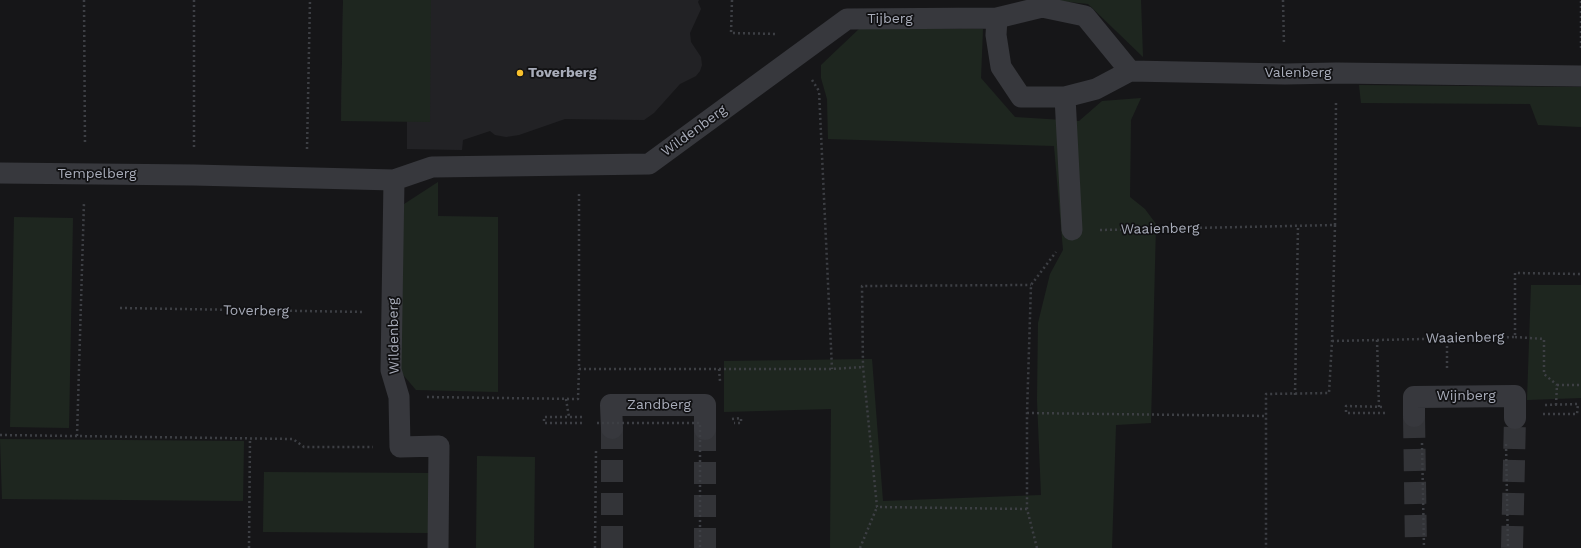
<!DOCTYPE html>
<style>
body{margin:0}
canvas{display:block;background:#161618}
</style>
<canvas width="1581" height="548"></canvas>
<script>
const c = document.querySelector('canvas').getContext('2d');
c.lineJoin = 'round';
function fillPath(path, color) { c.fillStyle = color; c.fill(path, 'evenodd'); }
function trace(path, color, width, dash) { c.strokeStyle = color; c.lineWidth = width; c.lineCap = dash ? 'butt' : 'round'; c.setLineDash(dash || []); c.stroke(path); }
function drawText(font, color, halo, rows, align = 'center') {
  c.font = font + ' "Work Sans",sans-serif'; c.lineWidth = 3.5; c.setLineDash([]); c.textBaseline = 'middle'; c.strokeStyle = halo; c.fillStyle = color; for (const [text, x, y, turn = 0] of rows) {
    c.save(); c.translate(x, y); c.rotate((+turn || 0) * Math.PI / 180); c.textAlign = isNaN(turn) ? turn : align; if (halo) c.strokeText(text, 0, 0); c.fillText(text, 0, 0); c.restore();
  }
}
fillPath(new Path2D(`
 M343,0H699L698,2L701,9L690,33L691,42L701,57L702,65L700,71L696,76L680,84L654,113L644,120L565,119L519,135L506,137L495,135L490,131L463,140L462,150L407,149V121H341Z`), '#222225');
fillPath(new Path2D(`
 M343,0H431L430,122L341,121Z
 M1060,0H1141L1143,57L1088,4L1060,1Z
 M860,28L983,29L981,78L1015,117L1079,121L1102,101L1141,98L1131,120L1130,197L1145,209L1156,224L1151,423L1116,425L1112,548H830L831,409L724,412V361L872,359L883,501L1041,495L1037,400L1038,323L1050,274L1063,250L1054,146L828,139L827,99L821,78V65Z
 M1359,85L1581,87V127L1538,125L1530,104L1361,103Z
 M438,182V216L498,217V392L416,390L399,370L401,206Z
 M14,217L73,218L69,428L10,427Z
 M1531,285H1581V398L1527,400Z
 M0,439L244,441L243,501L2,499Z
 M477,456L535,457L534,548H476Z
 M264,472L431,473L430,533L263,532Z`), '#1e261f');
trace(new Path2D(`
 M1414,416L1416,548
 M705,429V548
 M612,548V428
 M1512,548L1515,418`), '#333438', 22, [22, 11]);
trace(new Path2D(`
 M84,0L85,145
 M732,0L731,33L778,34
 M1283,0L1284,45
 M1581,48V0
 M812,80L819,91L832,369
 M194,147V0
 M307,149L310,0
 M579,194V369H832L863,367
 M1335,225L1336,101
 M1100,230L1335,225L1332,341L1329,393L1266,394V548
 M120,308L365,312
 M1515,337L1544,339V374L1557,385
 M1377,340L1379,407
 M1332,341L1515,337V273L1581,274
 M1447,368V339
 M719,369L720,381
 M1295,395L1298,226
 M427,397L578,399L579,369
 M566,399L569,417
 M1556,405L1557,385H1581
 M1027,413L1267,416
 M1385,413H1346V406L1385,407
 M1543,414H1577L1578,404L1544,405
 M582,417H544V423H583
 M732,419L741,418V423H734
 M0,435L293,439L304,447H373
 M77,436L84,202
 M1422,443L1424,548
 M1506,444L1508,548
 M1027,509L877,507L863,367L862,286L1031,285
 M249,548L250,438
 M595,548L596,451
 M860,548L877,507
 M1037,548L1027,509V413L1031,285L1056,252`), '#3d3f44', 2.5, [2, 3]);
trace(new Path2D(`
 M997,18L996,35L1001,67L1021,97H1065
 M0,173L194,175L394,180L432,167L649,164L847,19L997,18L1042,7L1085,16L1130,71L1285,74L1336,73L1581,76
 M394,180L391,370L399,397L400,447L439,446L438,548
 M1072,230L1065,97L1096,89L1130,71`), '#37383d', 21);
trace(new Path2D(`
 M1414,416V397L1515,396V418
 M612,428L611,405H705V429`), '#37383d', 22);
trace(new Path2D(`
 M597,423H700V548`), '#3d3f44', 2.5, [2, 3]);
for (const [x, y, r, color] of [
 [520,73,4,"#f9c12d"]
]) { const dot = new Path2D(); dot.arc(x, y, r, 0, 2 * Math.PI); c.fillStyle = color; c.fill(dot); trace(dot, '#111113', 1.5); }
drawText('14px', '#a8acb9', '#111113', [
 ["Tijberg",890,19],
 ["Valenberg",1298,73],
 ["Wildenberg",694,131,-36],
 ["Tempelberg",97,174],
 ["Waaienberg",1160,229,-1],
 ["Toverberg",256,311,1],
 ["Wildenberg",394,336,-91],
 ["Waaienberg",1465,338,-1],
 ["Wijnberg",1466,396],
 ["Zandberg",659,405]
]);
drawText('bold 14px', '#a8acb9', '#111113', [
 ["Toverberg",528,73]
], 'left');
</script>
